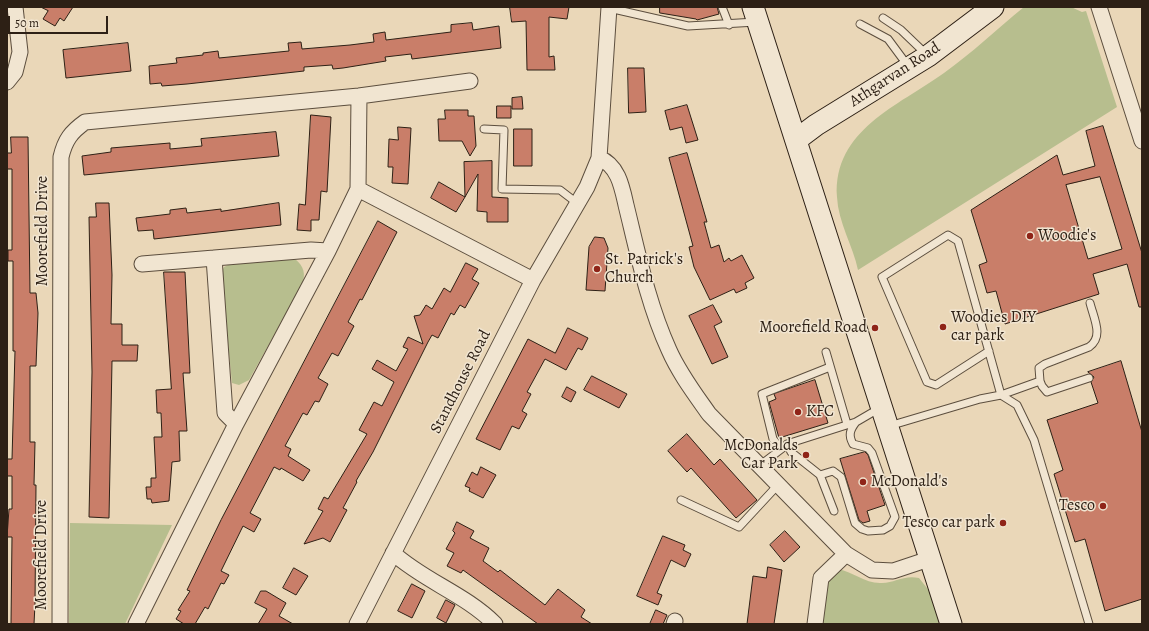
<!DOCTYPE html>
<style>
body{margin:0}
#map{position:relative;width:1149px;height:631px;overflow:hidden;background:#ead7b8;font-family:Alegreya,serif}
canvas{display:block}
.frame{position:absolute;inset:0;border:8px solid #2d2015;pointer-events:none}
.scale{position:absolute;left:8px;top:16px;width:100px;height:18px;box-sizing:border-box;border:2px solid #2d2015;border-top:0;padding-left:5px;font-size:12px;line-height:14px;white-space:nowrap;color:#2d2015;-webkit-text-stroke:3px #f1e5d1;paint-order:stroke}
</style>
<div id="map">
<canvas width="1149" height="631"></canvas>
<div class="frame"></div>
<div class="scale">50 m</div>
</div>
<script>
const c = document.querySelector('canvas').getContext('2d');
c.lineJoin = 'round';
function fillPath(path, color) { c.fillStyle = color; c.fill(path, 'evenodd'); }
function trace(path, color, width, dash) { c.strokeStyle = color; c.lineWidth = width; c.lineCap = dash ? 'butt' : 'round'; c.setLineDash(dash || []); c.stroke(path); }
function drawText(font, color, halo, rows, align = 'center') {
  c.font = font + ' Alegreya,serif'; c.lineWidth = 3; c.setLineDash([]); c.textBaseline = 'middle'; c.strokeStyle = halo; c.fillStyle = color; for (const [text, x, y, turn = 0] of rows) {
    c.save(); c.translate(x, y); c.rotate((+turn || 0) * Math.PI / 180); c.textAlign = isNaN(turn) ? turn : align; if (halo) c.strokeText(text, 0, 0); c.fillText(text, 0, 0); c.restore();
  }
}
fillPath(new Path2D(`
 M1024,7H1071L1082,12L1086,11L1117,107L858,270C853,246 838,222 837,197C833,130 898,106 944,73C972,53 997,29 1024,7Z
 M295,259C304,266 306,274 302,285L249,380L239,385L232,383L221,273L224,267L232,263Z
 M70,523L172,525L125,624H69Z
 M838,569C854,572 865,584 882,583C895,583 903,575 919,578L931,593L939,624H822L829,580Z`), '#b7be8e');
const building = new Path2D(`
 M41,7H73L64,21L60,18L55,26L43,19L48,11Z
 M510,7H569L567,19L549,17V57L554,56L555,70H527L526,21L512,22Z
 M660,7H717L719,14L697,20L696,19L660,13Z
 M472,23L473,30L499,26L501,48L412,59L411,54L385,57L386,61L343,68L333,69L332,65L304,67V71L187,84L162,86L161,83L150,84L149,66L177,63L176,58L203,55V53L218,51L219,58L289,51L288,43L301,42L302,49L350,45L374,42L373,34L385,32L386,40L451,32V25Z
 M128,43L131,71L66,78L63,50Z
 M628,68H644L646,112L629,113Z
 M522,97L523,109H512V98Z
 M687,105L698,140L686,143L682,127L670,130L665,111Z
 M497,106H511V118H497Z
 M445,110H468V116H474L476,146L470,156L462,141H439L438,119H445Z
 M311,115L331,117L327,192L321,191L319,220H311V231L297,230L299,204L305,205Z
 M1103,126L1142,253V307H1139L1127,264L1093,274L1099,294L1005,324L996,291L987,293L979,265L987,262L971,210L1057,155L1063,175L1095,166L1086,131ZM1100,177L1122,249L1088,259L1066,185Z
 M398,127L411,128L408,184L392,183L393,167H388L389,139L398,140Z
 M514,129H532V166H514Z
 M276,132L279,156L84,175L82,156L111,152V148L170,143V149L202,146L201,139Z
 M11,137H28L30,293H36L38,313L36,366H30V442H35L34,485H36L35,604L34,624H11L12,537H7L9,509H12V476H7V459H12L15,351H13V261H8V250H12V169H7V153H11Z
 M687,153L707,222H704L711,248L719,245L724,262L729,258L731,261L742,255L754,278L745,283L747,288L736,293L734,289L710,300L694,267L689,247L693,246L669,158Z
 M492,161V197L508,198V222H487V212L477,211L478,174L465,197L464,162Z
 M439,182L465,197L456,212L431,198Z
 M96,203H109L112,275L111,324H122V345H138L137,361H112L109,518L89,517L92,372L89,217H96Z
 M279,203L281,225L154,239L153,230L138,231L136,218L170,214V210L186,208L187,213L221,209V211Z
 M378,221L397,232L362,300L360,299L348,322L354,326L338,356L332,353L318,378L328,384L319,402L315,401L307,415L303,413L285,446L291,449L288,456L310,470L303,481L281,468L280,470L274,467L250,513L261,519L254,532L243,526L221,571L229,575L224,584L221,583L208,609L205,607L195,624H184L176,619L181,611L178,610L190,591L187,590L221,520Z
 M595,237L604,238L608,248L605,291L586,290L589,247Z
 M466,263L478,269L472,279L479,283L465,308L460,305L454,315L451,313L438,338L432,335L428,342L373,452L356,481L357,482L343,508L347,510L330,542L323,538L304,544L323,511L318,509L324,497L328,499L367,434L359,430L374,402L382,406L394,382L372,369L377,360L396,371L408,349L403,347L408,337L423,344L414,316L420,315L426,305L432,309L444,288L450,292Z
 M164,272H185L190,373H183L187,431H179L180,461L172,462L169,501L152,503L151,499H147L146,487H151V478H156L154,437H162L161,413H157L156,390L171,389Z
 M713,305L722,322L714,326L728,357L712,364L689,316Z
 M568,328L588,338L582,350L578,348L566,370L545,359L527,392L531,394L522,411L527,414L519,429L512,426L500,450L476,439L528,339L555,353Z
 M1121,361L1142,432V599L1105,611L1085,539L1075,542L1054,474L1063,470L1047,420L1098,403L1091,382L1094,377L1088,372Z
 M592,376L627,394L619,408L584,390Z
 M815,380L828,423L779,438L769,402L776,399L774,394Z
 M567,387L576,392L571,402L562,397Z
 M687,434L714,465L720,459L757,500L736,518L691,468L687,472L668,451Z
 M865,452L868,455L885,505L867,511L870,521L863,523L859,520L840,459Z
 M481,467L496,475L483,498L469,491L470,488L465,486L472,472L477,475Z
 M457,522L474,531L470,538L489,548L483,561L498,572L500,570L545,605L558,589L585,610L581,617L592,624H538L463,570L461,573L447,566L454,553L446,549L455,533L453,531Z
 M785,531L800,547L784,562L770,545Z
 M663,536L685,545L683,550L691,554L685,567L671,560L657,593L662,595L658,605L637,596Z
 M768,567L782,570L774,624H747L753,576L766,578Z
 M294,568L308,576L296,595L283,588Z
 M412,584L425,591L412,618L398,611Z
 M261,591H266L286,603L279,616L293,624H258L267,609L255,603Z
 M446,600L455,605L446,623L437,618Z
 M656,610L667,615L663,624H650Z`);
fillPath(building, '#c97e69');
trace(building, '#2d2015', 1);
const lane = new Path2D(`
 M722,7L729,25
 M609,8L688,26L756,22
 M883,18L901,30L926,54
 M860,24L888,39L908,66
 M484,129L504,130L502,189L560,190L577,203
 M989,351L936,385L927,382L882,277L948,235L958,241L1001,395L1017,405L1034,440L1089,624
 M826,352L847,424
 M1040,381L1039,368L1045,364L1089,347C1104,337 1094,319 1090,303
 M889,426L980,399L1001,395L1040,381L1042,386L1047,392L1089,378
 M781,449L773,439L762,394L830,367
 M759,466L784,447
 M820,475L833,471L841,477L855,523L862,529L868,531L883,530L890,526L895,517L872,453L868,448L853,444C848,435 850,430 856,422
 M681,500L739,527L777,486
 M834,511L820,475L791,452L787,444L856,422L880,408`);
const street = new Path2D(`
 M1099,7L1142,141
 M7,82L15,72L20,52L15,7
 M599,158C618,165 622,187 626,205C638,254 648,304 669,350C679,373 695,394 709,414L846,554L872,570L893,571L929,559
 M358,189L533,280
 M214,258L225,413L236,424
 M142,264L311,250L328,251
 M393,553C424,581 465,594 495,624
 M60,624L61,157C65,140 71,132 85,122L359,96L470,81
 M136,624L236,424L328,251L358,189L359,96
 M357,624L533,280L587,187L599,158L609,7
 M674,624L675,621
 M815,624L821,578L846,554`);
const secondary = new Path2D(`
 M753,7L951,624
 M796,140L816,125L928,56L993,7`);
trace(lane, '#5c4e3e', 9);
trace(street, '#5c4e3e', 17);
trace(secondary, '#2d2015', 23);
trace(lane, '#f1e5d1', 7);
trace(street, '#f1e5d1', 15);
trace(secondary, '#f1e5d1', 21);
for (const [x, y, r, color] of [
 [1030,236,4,"#8f2418"],
 [597,269,4,"#8f2418"],
 [943,327,4,"#8f2418"],
 [875,328,4,"#8f2418"],
 [798,412,4,"#8f2418"],
 [806,455,4,"#8f2418"],
 [863,482,4,"#8f2418"],
 [1103,506,4,"#8f2418"],
 [1003,523,4,"#8f2418"]
]) { const dot = new Path2D(); dot.arc(x, y, r, 0, 2 * Math.PI); c.fillStyle = color; c.fill(dot); trace(dot, '#f1e5d1', 1.5); }
drawText('16px', '#2d2015', '#f1e5d1', [
 ["Athgarvan Road",895,75,-33],
 ["Moorefield Drive",43,231,-90],
 ["Standhouse Road",461,382,-63],
 ["Moorefield Drive",42,555,-90]
]);
drawText('16px', '#2d2015', '#f1e5d1', [
 ["Woodie's",1038,236],
 ["St. Patrick's",605,260],
 ["Church",605,278],
 ["Woodies DIY",951,318],
 ["car park",951,336],
 ["Moorefield Road",867,328,"right"],
 ["KFC",806,412],
 ["McDonalds",798,446,"right"],
 ["Car Park",798,464,"right"],
 ["McDonald's",871,482],
 ["Tesco",1095,506,"right"],
 ["Tesco car park",995,523,"right"]
], 'left');
</script>
